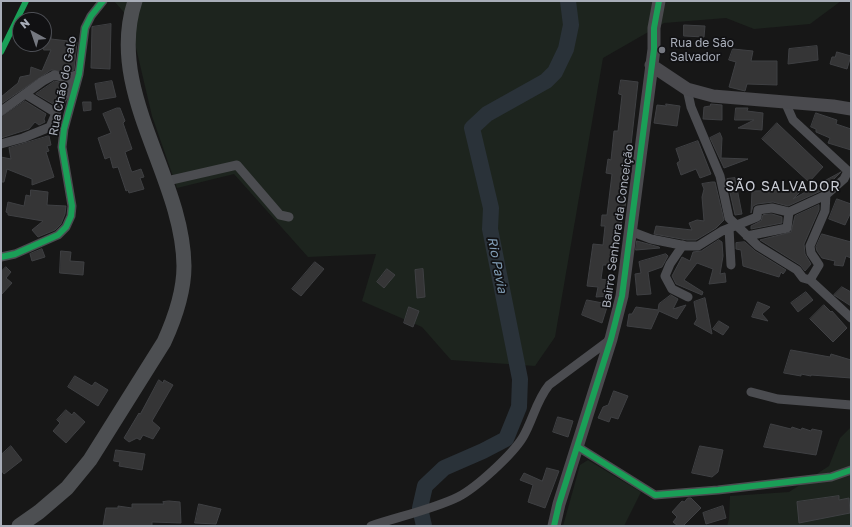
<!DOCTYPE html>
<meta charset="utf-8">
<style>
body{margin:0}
#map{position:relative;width:852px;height:527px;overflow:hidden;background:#171717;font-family:"Golos Text",sans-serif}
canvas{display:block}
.frame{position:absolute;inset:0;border:2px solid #a8adb8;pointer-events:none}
.north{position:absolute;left:12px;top:12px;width:40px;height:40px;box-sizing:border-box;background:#111113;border:1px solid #4d4f55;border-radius:50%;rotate:320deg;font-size:11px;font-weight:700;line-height:16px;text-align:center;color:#a8adb8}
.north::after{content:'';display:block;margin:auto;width:14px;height:18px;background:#757880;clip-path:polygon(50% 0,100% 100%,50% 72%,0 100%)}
</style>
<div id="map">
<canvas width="852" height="527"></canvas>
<div class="frame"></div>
<div class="north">N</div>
</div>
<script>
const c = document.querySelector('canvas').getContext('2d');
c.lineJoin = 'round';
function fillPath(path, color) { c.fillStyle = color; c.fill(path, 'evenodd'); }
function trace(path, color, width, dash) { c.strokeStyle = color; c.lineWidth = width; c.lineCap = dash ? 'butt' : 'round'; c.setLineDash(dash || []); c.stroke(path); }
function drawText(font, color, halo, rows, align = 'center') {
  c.font = font + ' "Golos Text",sans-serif'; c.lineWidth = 3.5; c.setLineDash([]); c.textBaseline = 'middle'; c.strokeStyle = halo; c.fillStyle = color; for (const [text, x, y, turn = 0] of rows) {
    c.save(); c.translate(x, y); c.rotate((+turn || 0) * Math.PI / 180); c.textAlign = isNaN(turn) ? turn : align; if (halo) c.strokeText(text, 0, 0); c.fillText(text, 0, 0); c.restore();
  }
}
fillPath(new Path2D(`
 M114,1H841L810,24L754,29L726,18L664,23L603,58L555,337L535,366L451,360L422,327L362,301L376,254L308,257L234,174L177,188L152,116L129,18Z
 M851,427V526H727L729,519L730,496L789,492L829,466L840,438Z
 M588,460L641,492L624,526H563L580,465Z`), '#1d241e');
trace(new Path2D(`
 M424,526L420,508L425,486L444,468L483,451L506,439L519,407L520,379L490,229L491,208L472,128L487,114L546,81L555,72L566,49L571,25L568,1`), '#2a3239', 16);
const building = new Path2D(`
 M111,24L110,69L91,68L92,27Z
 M684,25L705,26L704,37L684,36Z
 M44,32H51V39L77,42L74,70L67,72L51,70L1,104V97L18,83L20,77L30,75L31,67L42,71L51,50H44Z
 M817,46L818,60L788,64L789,49Z
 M733,49L753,51L751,61H777V85L747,84L745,91L729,87L736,62L729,60Z
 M837,52L851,56L847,69L830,64L832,57H835Z
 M621,80L638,82L629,163H631L629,175L625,207H623L621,227L619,228L618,238H615L611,265H603L601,279L612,281L610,296L596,297L598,287L587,286L593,244L603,245L605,226H601L602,215H607L612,174L606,173L608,159L611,160L614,131H618L622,95L619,94Z
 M55,81L63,83L58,87L60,89L53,104L36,94Z
 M112,81L116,97L98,100L95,84Z
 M25,101L46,114L44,119L45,122L39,125L35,122L29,129L1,138V117Z
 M83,102H91V110L84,111Z
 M666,104L680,106L677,126L654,123L657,105L666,106Z
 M711,104L722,105V120L703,119L704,107L710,106Z
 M117,108H120L125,121L123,123L132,149L125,152L131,170L132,172L141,169L144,177L140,178L144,189L129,193L128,190L126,191L118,167L113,168L110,157L105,159L98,138L111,133L103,114Z
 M736,108H748L747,111L763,113L762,130L738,128L754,120H735Z
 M816,113L837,120L836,124L851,129V150L828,143L830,138L816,132V129L811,127Z
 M777,123L823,167L809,182L762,139Z
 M720,133L722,138L721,158L748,159L724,168L710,138Z
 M49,136L51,145L47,146L49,151L46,152L54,177L32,185V179L7,169L4,182H1V157L11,159L9,148Z
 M698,141L711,174L700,178L696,169L681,175L677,163L680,161L676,149Z
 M841,172L823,190L788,206L773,202L757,204L753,206L751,213L752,191L802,190L793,199L809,190H817L814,187Z
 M735,178L742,214L735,215L727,179Z
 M712,182H715L724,220L716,228L696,240H687L654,234L656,226L692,230L689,223L697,220L704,221L702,197L704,189L702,184Z
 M31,190L48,192L47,205L66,206L65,214L61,224L55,230L38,237L32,230L43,221L8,215V213L6,212L8,202L24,206L26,195L30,196Z
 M837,199L851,204V212L845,225L829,219Z
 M819,205V210L804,244L805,254L811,264L805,271L800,265L760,240L791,232L795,216Z
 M772,214L782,217V223L751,229V226L761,221L763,215Z
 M822,234L851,242V258L846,256L843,266L834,265L835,261L822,258L817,251L816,247Z
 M719,240L722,242L723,256L720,274L725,273L726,282L709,284L713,269L697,263L684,280L703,292L702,295L676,284L672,276L682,257L690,261L693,252L701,251Z
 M637,241L659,247L660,248L636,250Z
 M745,242L755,251L786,270L783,274L781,272L779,277L743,266L741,250L736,249V243Z
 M42,249L45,257L32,261L30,254Z
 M61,251L71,252L70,261L84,262L83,275L60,273Z
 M666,254L668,256L662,267L648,272L651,294L637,295L635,274L641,273L639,262Z
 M315,262L324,269L301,296L292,289Z
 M6,267L11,272L6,278L12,283L1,295V272Z
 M387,269L395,275L384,288L377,282Z
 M423,269L425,297L417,298L415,270Z
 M842,287L851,292V306L834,295Z
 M806,292L813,300L798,312L791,303Z
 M671,295L678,299L673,309L686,305L677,319L659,311L651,329L627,326L629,314H632L636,307L658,310L659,304Z
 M705,298L712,334L694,324L697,319L694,302Z
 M587,300L608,304L602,323L582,315Z
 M758,302L770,307L762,314L768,321L752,317Z
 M824,305L831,312L832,311L847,328L833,342L810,319Z
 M409,307L419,311L413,327L404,323Z
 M719,321L729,327L723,335L713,329Z
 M791,350L830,357L831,354L851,360V378L811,375V376L801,374V376L784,373Z
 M75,376L92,386L95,382L108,390L98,406L68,387Z
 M159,380L163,383L164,380L173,385L152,421L160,428L153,439L143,435L140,440L137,438L129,442L124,438L139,413L140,414Z
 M614,391L628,396L618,419L611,417L609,422L598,418L603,407L608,405Z
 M66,410L72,415L74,412L85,422L66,443L53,431L60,423L57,420Z
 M558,417L573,421L568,437L553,432Z
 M771,424L791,429L792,427L801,430L802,428L811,431L812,429L822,431L816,455L764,447Z
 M11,446L22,460L4,474L1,470V455Z
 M700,446L723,450L718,472L712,477L692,473Z
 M116,450L145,454L142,470L119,466L120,462L114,461Z
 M547,468L559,471L545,508L528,502L533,485L520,480L524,473L542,481Z
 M839,496V500L849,498L850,513L799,523L797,502Z
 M688,498H691L701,508L683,526H678L673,522L677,517L672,512L682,501L684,502Z
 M169,501L180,502L181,523L152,522V526H103L106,508H118V506L132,508V504H164L163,502Z
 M199,504L221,509L216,524L195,523Z
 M723,506L726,518L706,524L703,513Z`);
fillPath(building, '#353536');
trace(building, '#3f4043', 1);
trace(new Path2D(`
 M687,89L691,107L720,176L729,218L758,246L797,270L803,278L810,280
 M25,94L56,113L66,91L75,79
 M785,102L793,120L848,171H851
 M1,111L43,81L54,75L67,78L79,74
 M1,144L23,138L50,127L56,113
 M848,171L844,179L826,195L825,211L810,246L811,253L819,265L810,280L851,318
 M167,181L237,165L280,215L289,217
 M729,228L731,265
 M630,231L651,239L686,246H698L722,231L757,217L758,210L772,208L789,212L826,195
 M747,236L787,228L789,212
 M683,245L670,264L665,276L672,289L688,297
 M1,257L15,254L58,235L66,227L71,216L72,206L62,147L64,129L79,74L85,28L91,16L103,1
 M751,392L778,399L851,405
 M578,447L655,495L718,490L831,477L851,470
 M371,526C397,517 434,509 458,497C476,488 513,454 523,437C533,420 536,401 549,385L611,339`), '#4b4c50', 9);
trace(new Path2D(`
 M651,65L687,89L713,96L833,106L851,109
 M554,526L559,504L611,339L622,296L654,49V28L659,1`), '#4a4a4e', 13);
trace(new Path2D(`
 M19,526L39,512L67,488L90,460L164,342C175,318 184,292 184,266C183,176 105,91 135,1`), '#4d4f52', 15);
trace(new Path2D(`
 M1,52L26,1
 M1,257L15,254L58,235L66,227L71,216L72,206L62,147L64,129L79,74L85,28L91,16L103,1
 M578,447L655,495L718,490L831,477L851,470
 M554,526L559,504L611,339L622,296L654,49V28L659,1`), '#1a9f57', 6);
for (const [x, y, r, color] of [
 [662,50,4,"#757880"]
]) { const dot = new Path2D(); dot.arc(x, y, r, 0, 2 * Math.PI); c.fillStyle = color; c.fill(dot); trace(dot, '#111113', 1.5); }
drawText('12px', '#a8adb8', '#111113', [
 ["Rua de São",670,43],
 ["Salvador",670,57]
], 'left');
drawText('12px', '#a8adb8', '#111113', [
 ["Rua Chão do Galo",63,86,-79],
 ["Bairro Senhora da Conceição",618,226,-82]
]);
drawText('italic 13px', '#7f9bb3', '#111113', [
 ["Rio Pavia",497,265,79]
]);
c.letterSpacing = '1px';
drawText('14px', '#c9ccd4', '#111113', [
 ["SÃO SALVADOR",783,187]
]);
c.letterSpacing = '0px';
</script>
